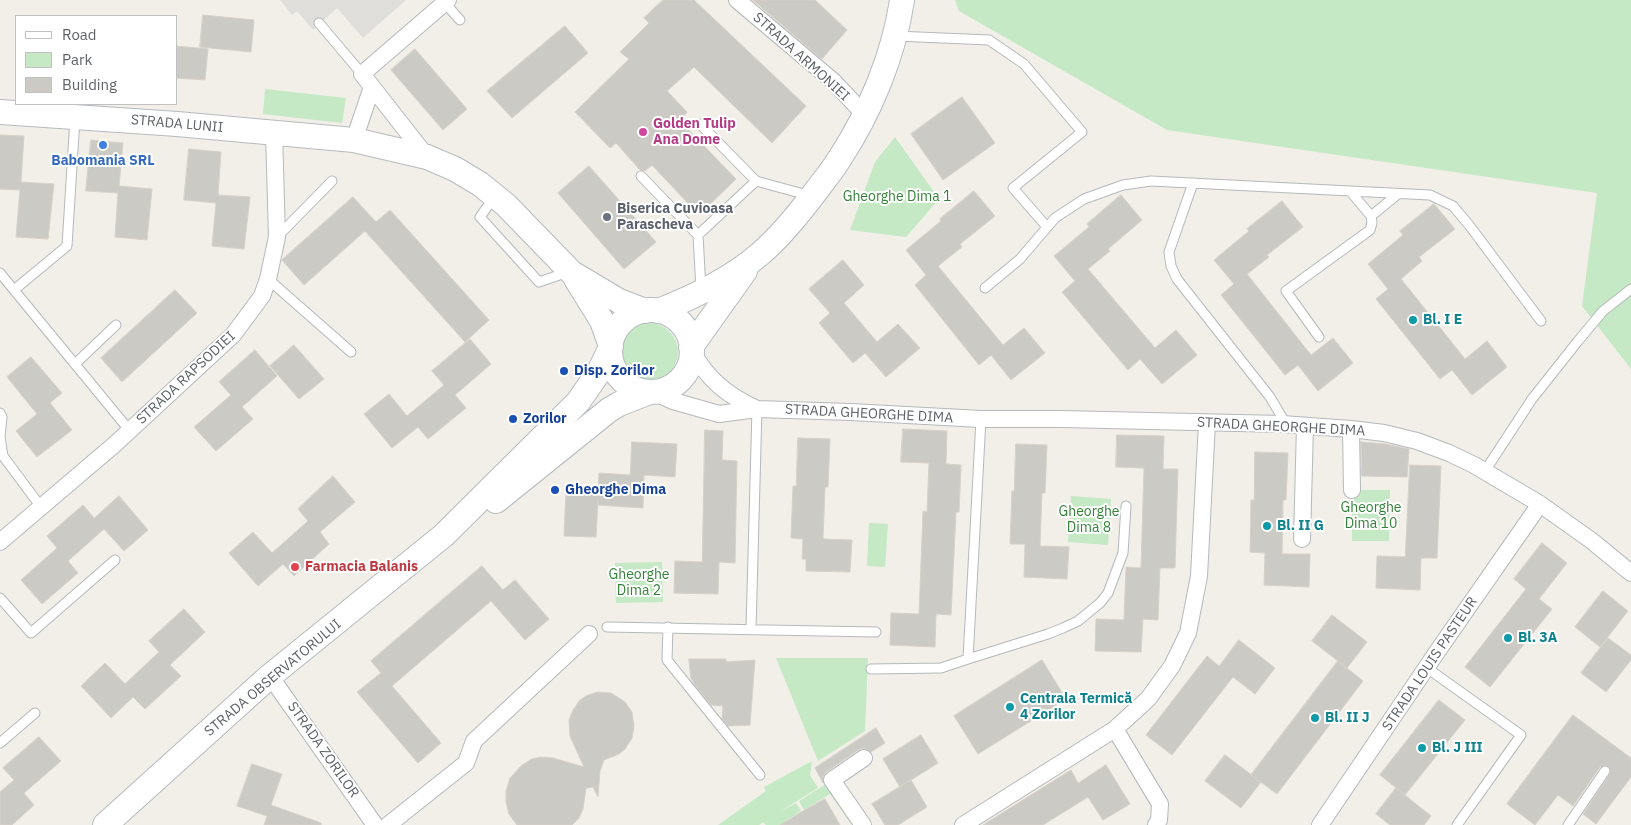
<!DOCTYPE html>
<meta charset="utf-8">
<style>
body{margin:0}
#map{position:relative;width:1631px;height:825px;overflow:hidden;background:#f1efe8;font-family:"IBM Plex Sans",sans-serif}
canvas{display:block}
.legend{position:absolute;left:15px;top:15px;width:162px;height:90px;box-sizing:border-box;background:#fff;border:1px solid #bfc1c3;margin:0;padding:6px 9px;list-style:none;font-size:15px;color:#5f6368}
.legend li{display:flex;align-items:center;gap:10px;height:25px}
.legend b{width:25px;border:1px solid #bfc1c3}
</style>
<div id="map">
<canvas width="1631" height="825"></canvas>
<ul class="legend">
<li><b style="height:6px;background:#fff"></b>Road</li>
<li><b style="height:14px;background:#c5e8c5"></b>Park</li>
<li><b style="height:14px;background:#cccac5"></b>Building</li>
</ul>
</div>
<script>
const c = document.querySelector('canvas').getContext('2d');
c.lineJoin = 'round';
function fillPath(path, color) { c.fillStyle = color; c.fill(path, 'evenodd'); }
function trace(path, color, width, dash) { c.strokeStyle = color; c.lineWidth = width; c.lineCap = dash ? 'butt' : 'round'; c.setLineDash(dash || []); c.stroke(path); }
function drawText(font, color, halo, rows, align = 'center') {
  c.font = font + ' "IBM Plex Sans",sans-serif'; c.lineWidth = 4; c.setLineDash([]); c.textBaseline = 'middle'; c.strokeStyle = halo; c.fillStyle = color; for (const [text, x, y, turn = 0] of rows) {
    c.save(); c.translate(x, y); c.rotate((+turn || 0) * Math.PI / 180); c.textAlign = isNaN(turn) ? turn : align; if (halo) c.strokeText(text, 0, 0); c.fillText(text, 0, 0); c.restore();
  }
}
fillPath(new Path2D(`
 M280,0H406L363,38L337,8L313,30L297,11L292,15Z`), '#e0deda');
fillPath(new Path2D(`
 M955,0H1631V369L1582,306L1597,193L1167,130L959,11Z
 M265,89L346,98L342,123L263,114Z
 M895,137L939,199L906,237L850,230L875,162Z
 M620 352a29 29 0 1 1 58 0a29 29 0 1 1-58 0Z
 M1352,490H1390L1389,541H1352Z
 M1071,496L1111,499L1108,545L1068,542Z
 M869,523L888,524L885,567L867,566Z
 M662,562L663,602L616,603L615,563Z
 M776,658H868L865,731L818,761Z
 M812,761L810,775L818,788L779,812L796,803L801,811L784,822L786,825H766L763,822L759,825H718L766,791L764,787Z
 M831,781L858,820L851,824L830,794L804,810L799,801Z`), '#c5e8c5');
const building = new Path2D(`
 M663,0H694L806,106L772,143L694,67L667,91L687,112L680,121L736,179L699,215L652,165L645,171L640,170L616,143L610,148L575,112L629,59L620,52L649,23L644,18Z
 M753,0H815L847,30L822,59Z
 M203,15L254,20L251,52L200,47Z
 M565,26L588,53L512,118L487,91Z
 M176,46L208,49L205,80L176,78Z
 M415,49L467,109L443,130L391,70Z
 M962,97L995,143L943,180L911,134Z
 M0,135L24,136L21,182L54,184L48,239L16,237L20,190L0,189Z
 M91,140L123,143L119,186L152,189L147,240L115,237L118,193L86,191Z
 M189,149L221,152L218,195L250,197L244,249L212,246L216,203L184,200Z
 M589,166L656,242L624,269L558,193Z
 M974,191L995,216L960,244L962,247L938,266L1003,345L1024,328L1045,353L1011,380L991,355L979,365L915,285L926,275L906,250L941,221L940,219Z
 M1121,195L1142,220L1108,249L1110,251L1088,269L1155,348L1176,330L1197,355L1162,384L1140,359L1128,370L1062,292L1075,281L1054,256L1089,227L1087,224Z
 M353,197L376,222L390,210L489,320L465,342L365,231L304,285L282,260Z
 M1282,201L1303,227L1267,255L1269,257L1247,274L1311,355L1333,338L1353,363L1318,391L1298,365L1285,375L1221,295L1234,284L1214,260L1249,231L1247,229Z
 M1434,204L1455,229L1419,257L1422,261L1401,279L1465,359L1487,341L1507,367L1472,395L1452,370L1440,379L1376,299L1388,289L1368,264L1403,235L1400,231Z
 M843,260L864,285L844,303L877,342L898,324L920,348L886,377L865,353L853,363L819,323L830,313L809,289Z
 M175,290L197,313L122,382L101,358Z
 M470,339L491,364L455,395L466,408L428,439L418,427L392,448L364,414L389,394L407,416L444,385L432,371Z
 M294,345L324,379L299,399L270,366Z
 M255,350L277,376L242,407L253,419L216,451L194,427L231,395L219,382Z
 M31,357L62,393L50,403L72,430L37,457L16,431L37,414L7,377Z
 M903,429L947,431L946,464L961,465L959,512H956L951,615L936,614L935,647L890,645L891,613L919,614L923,511L927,512L929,463L901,462Z
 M705,430L723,431L722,460L737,461L735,563L719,562L718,594L674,593L675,561L702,562Z
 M1117,435L1164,436L1163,469H1178L1175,568H1160L1158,620L1143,619L1141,652L1095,651L1096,619L1124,620L1126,567L1141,568L1144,468L1116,467Z
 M798,438L830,439L828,487H825L823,539L852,540L850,572L806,571V559H802L803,539L791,538L793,486H796Z
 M632,442L677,444L675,477L644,475L643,508L598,505V500L596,537L564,536L566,491L598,493L599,473L630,475Z
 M1361,442L1385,444L1409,449L1407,477L1362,476Z
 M1016,444L1047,445L1045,493H1042L1040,546L1069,547L1067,579L1024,577L1025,544H1010L1012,491H1014Z
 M1255,452L1288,453L1286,500H1283L1282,554H1310L1309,587L1264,585L1265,553L1250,552L1251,500H1254Z
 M1410,465L1441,466L1437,558H1421L1420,590L1376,588L1377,556L1405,557Z
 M333,476L355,502L320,532L329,544L294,576L283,564L258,586L229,553L253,532L272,553L308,521L298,509Z
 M119,496L148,530L124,551L104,529L68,561L78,573L42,604L21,580L57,548L47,536L83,505L94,518Z
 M1542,543L1567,563L1539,599L1552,609L1490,687L1465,667L1526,589L1514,579Z
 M482,566L503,590L515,580L549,619L525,640L491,601L392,686L441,743L418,763L357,692L381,673L371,661Z
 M1603,591L1628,611L1600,647L1575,627Z
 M184,609L205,632L170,665L181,676L145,709L133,697L111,718L81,686L105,663L125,684L159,652L149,641Z
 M1332,615L1367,642L1347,668L1312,641Z
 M1608,638L1631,655V660L1606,692L1581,673Z
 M1239,640L1275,668L1255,694L1233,677L1172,755L1146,735L1207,656L1219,666Z
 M689,659H726V662L755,660L750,725L728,726L722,719L723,706L711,705L694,684L691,678Z
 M1042,660L1066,699L978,754L954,716Z
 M1338,661L1363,681L1277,794L1251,775Z
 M598,692L611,693L625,702L632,712L634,726L632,738L625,749L619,754L604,760L600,771L598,797L593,787L586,788L583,809L579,818L572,825H517L509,814L506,802V791L510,778L522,765L532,759L541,757L553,758L584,767L570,736L569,720L573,710L580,700L586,696Z
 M1439,700L1465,720L1405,795L1380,775Z
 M1573,715L1631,758V777L1596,824L1583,814L1610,774V768L1606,765L1600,767L1573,806L1558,795L1535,825L1507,804Z
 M876,728L885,743L871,752L864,748L858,750L826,772L823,776V783L815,768Z
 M921,735L938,763L900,787L883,759Z
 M39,737L61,761L24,793L34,805L12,825H0V792L14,780L3,768Z
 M1225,755L1261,782L1241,808L1205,781Z
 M252,764L282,774L271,805L321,823V825H264L267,816L237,806Z
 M1106,765L1130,804L1103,820L1088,797L1043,825H983L1071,770L1078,783Z
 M911,780L927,807L898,825H885L872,804Z
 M1396,788L1431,816L1424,825H1390L1376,814Z
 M825,799L840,825H780L803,811Z`);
fillPath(building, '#cccac5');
trace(building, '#d6d1c6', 1);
const lane = new Path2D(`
 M445,3L460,20
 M319,23L362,74
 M895,36L989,40L1024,64L1082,132L1013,188L1047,227
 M700,124L756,181
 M641,176L698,235L701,290
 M1193,183L1169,252L1171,266L1177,279L1270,397L1283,419L1282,424
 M1350,191L1371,216L1398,194
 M495,196L480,217L539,282L568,272
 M698,235L756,181L811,196
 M277,237L332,181
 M0,273L130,431
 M268,279L351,352
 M985,288L1020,259L1055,218L1084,199L1123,185L1151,181L1430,195L1453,206L1469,225L1541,321
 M14,290L67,246L75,118
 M1319,337L1286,291L1370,230L1372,223L1371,216
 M75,364L116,325
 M0,413L2,417L0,437L3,456L41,507
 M981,419L968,659L1048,634L1063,628L1078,621L1100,603L1108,593L1123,553L1126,506
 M1485,471L1532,399L1578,341L1603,311L1631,289
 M0,598L31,633L115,560
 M607,627L876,632
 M668,627L667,660L760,775
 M751,629L757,409
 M1427,668L1521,735L1457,825
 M871,669L941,668L968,659
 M0,743L35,713
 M1568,825L1605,771`);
const street = new Path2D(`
 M737,0L833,81L865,115
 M354,140L372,87
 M427,157L362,74L448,0
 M692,351C707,379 728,396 757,409
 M653,392L673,401L719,414L757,409L851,412L981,419H1062L1282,424L1351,429L1384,433L1417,441L1449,453L1474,465L1540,504L1592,541L1631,573
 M1351,429L1352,490
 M1302,539L1305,426
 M0,542L114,445L233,335L262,296L268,279L277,237L274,132
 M270,676L375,825
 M1115,729L1160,804L1159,820L1156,825
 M388,825L466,763L474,741L589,634
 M863,825L832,780L864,758
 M963,825L1115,729L1148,699L1172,666L1188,633L1199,576L1207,423
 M1320,825L1439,649L1540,504`);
const secondary = new Path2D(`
 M0,112L177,124L354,140L427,157L455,169L480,184L506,205L572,273L619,301L645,311
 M576,279L602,321L611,346
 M610 351a41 41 0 1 1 82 0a41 41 0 1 1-82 0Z
 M658,311C694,297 730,280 760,254C780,237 797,216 813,195C822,183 832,171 840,158C870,112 894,55 902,0
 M691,347L745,271
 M496,501L609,410L619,404L650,392
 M105,825L270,676L444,535L578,402L599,372L610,349`);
trace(lane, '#b5b8bc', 11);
trace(street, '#b5b8bc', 18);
trace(secondary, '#b6babf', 26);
trace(lane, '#fff', 9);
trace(street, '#fff', 16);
trace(secondary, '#fff', 24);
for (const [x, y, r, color] of [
 [643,132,5,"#d1479c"],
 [103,145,5,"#3f7fe0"],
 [607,217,5,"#6b7280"],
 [1413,320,5,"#0f9aa8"],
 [564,371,5,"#1a4fb4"],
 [513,419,5,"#1a4fb4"],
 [555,490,5,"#1a4fb4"],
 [1267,526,5,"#0f9aa8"],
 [295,567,5,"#e0444e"],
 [1508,638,5,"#0f9aa8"],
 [1010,707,5,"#0f9aa8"],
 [1315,718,5,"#0f9aa8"],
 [1422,748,5,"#0f9aa8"]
]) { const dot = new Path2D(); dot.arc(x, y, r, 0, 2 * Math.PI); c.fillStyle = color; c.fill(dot); trace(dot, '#fff', 2); }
drawText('14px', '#5f6368', '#fff', [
 ["STRADA ARMONIEI",801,57,42],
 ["STRADA LUNII",177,124,5],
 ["STRADA RAPSODIEI",186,378,-43],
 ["STRADA GHEORGHE DIMA",869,414,3],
 ["STRADA GHEORGHE DIMA",1281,427,3],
 ["STRADA LOUIS PASTEUR",1430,664,-56],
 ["STRADA OBSERVATORULUI",273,678,-40],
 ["STRADA ZORILOR",323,750,55]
]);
drawText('bold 14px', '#b23c85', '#fff', [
 ["Golden Tulip",653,124],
 ["Ana Dome",653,140]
], 'left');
drawText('bold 14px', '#366cbe', '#fff', [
 ["Babomania SRL",103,161]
]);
drawText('14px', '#348238', '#fff', [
 ["Gheorghe Dima 1",897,197],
 ["Gheorghe",1371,508],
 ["Dima 10",1371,524],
 ["Gheorghe",1089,512],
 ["Dima 8",1089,528],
 ["Gheorghe",639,575],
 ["Dima 2",639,591]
]);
drawText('bold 14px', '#5b616d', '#fff', [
 ["Biserica Cuvioasa",617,209],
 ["Parascheva",617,225]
], 'left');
drawText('bold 14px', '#0d838f', '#fff', [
 ["Bl. I E",1423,320],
 ["Bl. II G",1277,526],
 ["Bl. 3A",1518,638],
 ["Centrala Termică",1020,699],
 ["4 Zorilor",1020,715],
 ["Bl. II J",1325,718],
 ["Bl. J III",1432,748]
], 'left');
drawText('bold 14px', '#164399', '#fff', [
 ["Disp. Zorilor",574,371],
 ["Zorilor",523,419],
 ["Gheorghe Dima",565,490]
], 'left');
drawText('bold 14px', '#be3a42', '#fff', [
 ["Farmacia Balanis",305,567]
], 'left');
</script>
